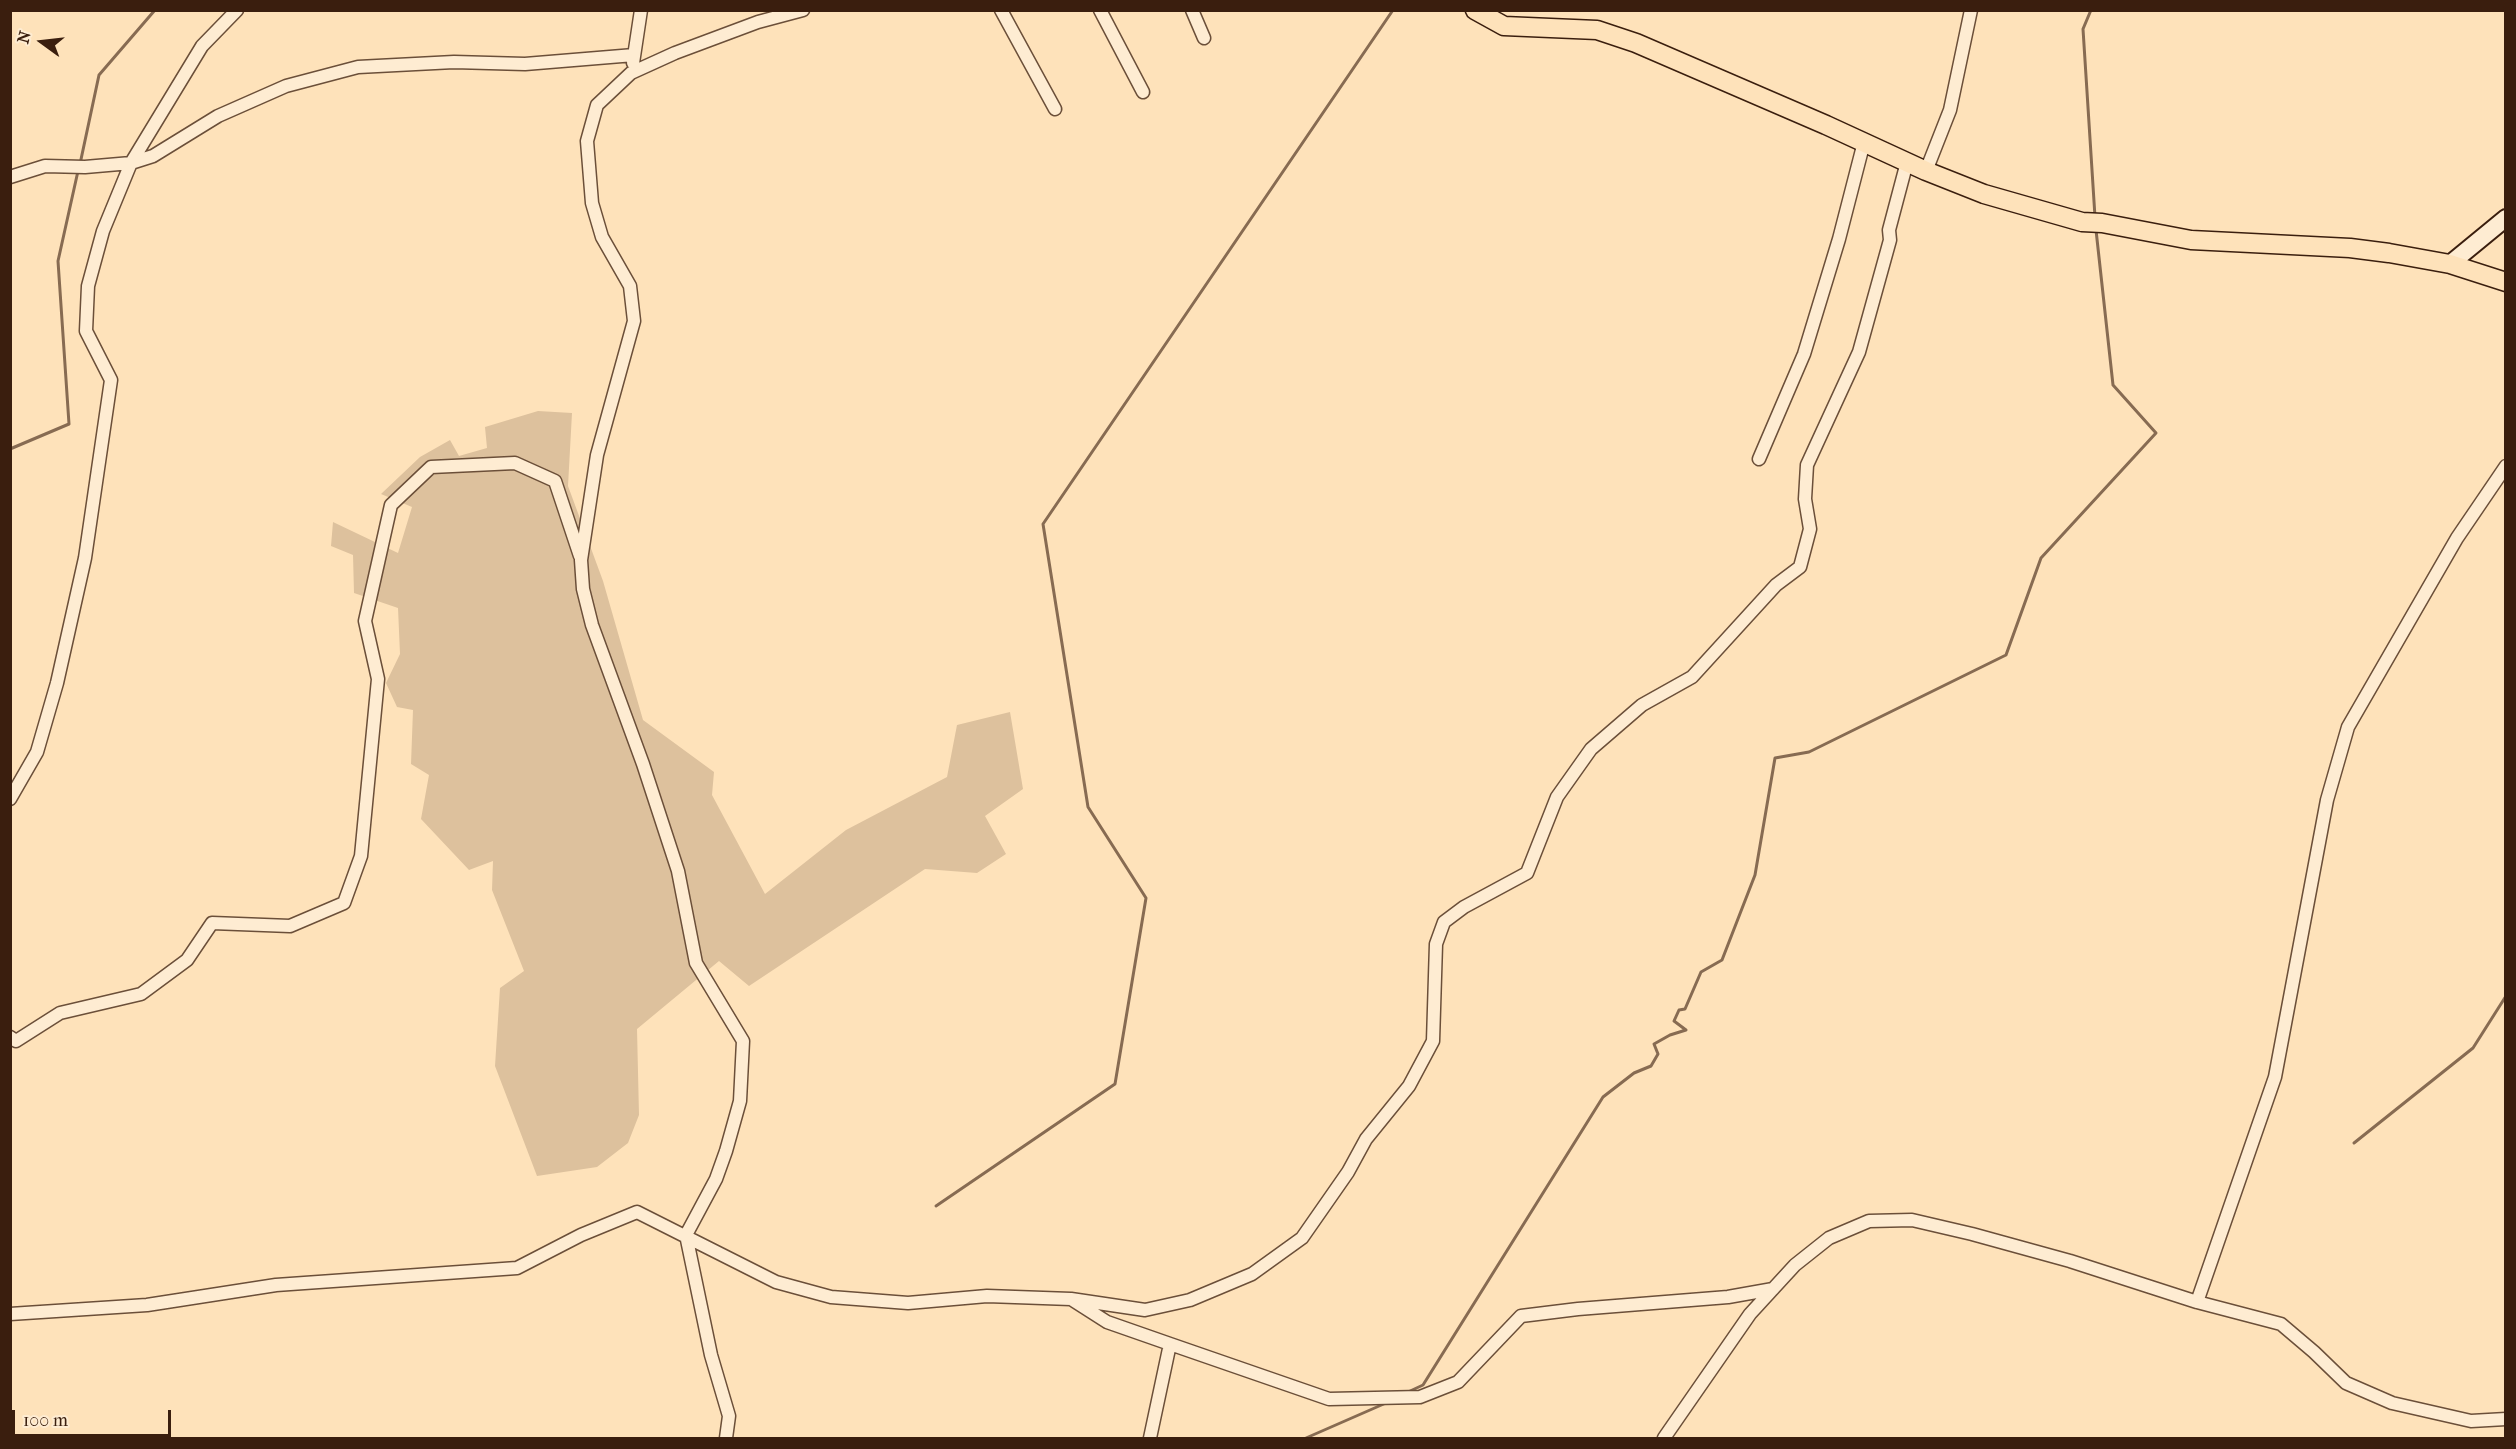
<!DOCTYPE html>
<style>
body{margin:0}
#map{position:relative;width:2516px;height:1449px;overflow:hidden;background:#fee2ba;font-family:"IM FELL French Canon",serif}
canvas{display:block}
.frame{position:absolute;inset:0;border:12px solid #3a1e0e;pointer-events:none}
.north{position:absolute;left:12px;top:12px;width:60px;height:60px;-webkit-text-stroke:4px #feecd2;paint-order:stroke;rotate:285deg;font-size:16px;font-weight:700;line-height:24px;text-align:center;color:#3a1e0e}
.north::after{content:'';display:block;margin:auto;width:21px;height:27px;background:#3a1e0e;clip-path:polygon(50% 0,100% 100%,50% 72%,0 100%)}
.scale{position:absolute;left:12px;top:1410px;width:159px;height:27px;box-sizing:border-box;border:3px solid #3a1e0e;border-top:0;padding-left:8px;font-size:18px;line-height:21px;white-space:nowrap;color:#3a1e0e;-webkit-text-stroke:4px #feecd2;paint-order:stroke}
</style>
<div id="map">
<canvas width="2516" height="1449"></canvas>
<div class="frame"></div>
<div class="north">N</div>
<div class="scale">100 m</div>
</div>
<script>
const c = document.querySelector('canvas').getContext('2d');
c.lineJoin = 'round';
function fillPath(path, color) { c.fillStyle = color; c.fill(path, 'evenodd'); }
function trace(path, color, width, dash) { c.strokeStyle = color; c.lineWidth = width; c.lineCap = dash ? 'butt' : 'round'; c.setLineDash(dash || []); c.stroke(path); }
fillPath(new Path2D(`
 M538,411L572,413L568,486L603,581L643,720L714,772L712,795L765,894L846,830L947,777L957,725L1010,712L1023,789L985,816L1006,854L977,873L925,869L749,986L719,961L637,1029L639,1115L628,1143L597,1167L537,1176L495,1066L500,988L524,971L492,890L493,861L469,870L421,819L429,775L411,764L413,710L397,707L386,683L400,654L398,608L354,593L353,555L331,546L333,522L398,553L412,507L381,494L420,457L450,440L459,456L487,448L485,427Z`), '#ddc19d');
trace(new Path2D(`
 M2091,10L2083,29L2095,217
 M80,164L99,75L155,10
 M10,449L69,424L58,261L78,171
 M2354,1143L2473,1048L2506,996
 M936,1206L1115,1084L1146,898L1088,807L1043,524L1393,10
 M1408,1392L1423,1385L1603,1097L1634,1073L1651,1066L1658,1054L1654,1044L1670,1035L1686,1030L1674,1021L1679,1010L1685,1009L1701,972L1722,960L1755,875L1775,758L1809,752L2006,655L2041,558L2156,433L2113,385L2096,230
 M1306,1438L1386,1403`), '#876b52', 3);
const street = new Path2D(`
 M1001,10L1055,109
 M1100,10L1143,92
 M1192,10L1204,38
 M633,63L641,10
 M1926,171L1950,110L1971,10
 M10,177L45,166L85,167L131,163L153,156L218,116L286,86L358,67L454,62L525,64L634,55
 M1759,459L1804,354L1839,239L1864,142
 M10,799L37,752L57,683L85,558L111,380L86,331L88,286L103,231L131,163L202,46L237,10
 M10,1037L16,1041L60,1013L141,994L187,960L212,923L290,926L344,903L361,856L378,679L365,621L391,505L431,467L515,463L555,481L580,556
 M1071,1299L1145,1310L1190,1300L1252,1274L1302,1238L1348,1172L1366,1139L1409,1086L1433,1041L1436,944L1444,922L1464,907L1527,873L1557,797L1591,749L1642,705L1692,677L1776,585L1800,567L1810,529L1805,499L1807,465L1859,352L1890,240L1889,230L1907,162
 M2197,1302L2275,1077L2327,800L2348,727L2457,538L2506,466
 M10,1314L147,1305L276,1285L517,1268L581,1235L637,1212L776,1282L831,1297L908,1303L987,1296L1071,1299L1107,1322L1170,1344L1150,1438
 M1170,1344L1329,1399L1420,1397L1458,1382L1521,1316L1578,1309L1728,1297L1773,1289
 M726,1438L729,1416L711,1355L686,1235L716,1179L726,1151L740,1101L743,1041L696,963L678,871L643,764L592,625L583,589L581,560L597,455L634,321L630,286L602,237L592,203L587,141L597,105L631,73L675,53L758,22L803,10
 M1664,1438L1750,1314L1795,1265L1829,1238L1869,1221L1912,1220L1972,1234L2070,1261L2197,1302L2281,1324L2314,1352L2346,1383L2392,1403L2471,1421L2506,1419`);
const secondary = new Path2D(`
 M2450,264L2506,218`);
const primary = new Path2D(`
 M1475,10L1504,26L1597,30L1636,43L1826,125L1926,171L1984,194L2082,222L2102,223L2191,240L2350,248L2389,253L2450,264L2506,282`);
trace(street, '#6b4f39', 15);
trace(secondary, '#3a1e0e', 20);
trace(primary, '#3a1e0e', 21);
trace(street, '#feecd2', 12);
trace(secondary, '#feecd2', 16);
trace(primary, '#fee2ba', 18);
</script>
